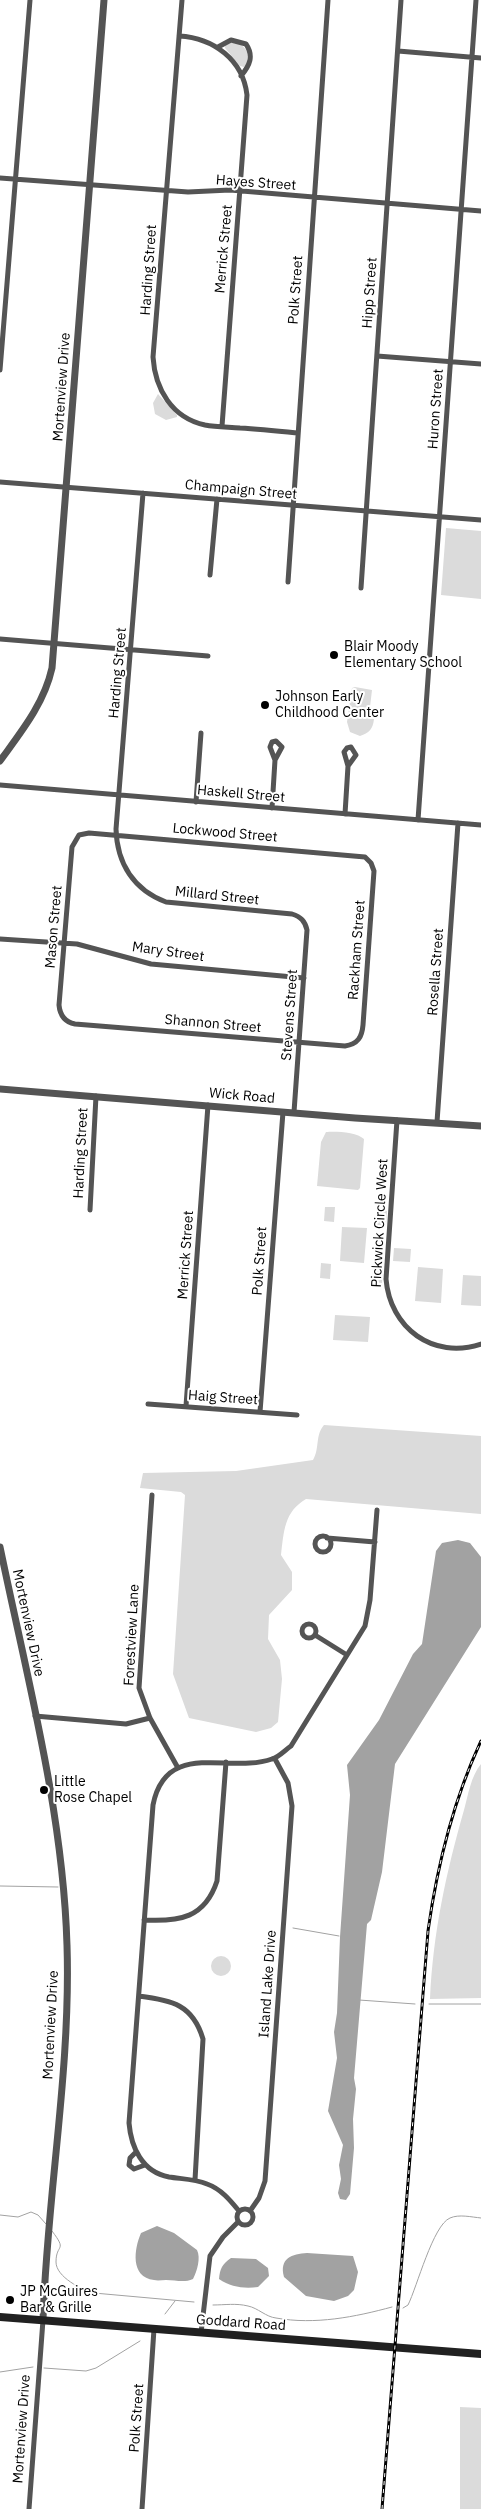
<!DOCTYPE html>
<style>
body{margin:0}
canvas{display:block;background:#fff}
</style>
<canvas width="481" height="2509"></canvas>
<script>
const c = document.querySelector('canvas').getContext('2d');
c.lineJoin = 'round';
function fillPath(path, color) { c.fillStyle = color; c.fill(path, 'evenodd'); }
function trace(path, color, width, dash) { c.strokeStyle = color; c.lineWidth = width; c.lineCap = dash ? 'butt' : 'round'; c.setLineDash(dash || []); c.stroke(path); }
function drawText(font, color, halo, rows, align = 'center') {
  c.font = font + ' "IBM Plex Sans",sans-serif'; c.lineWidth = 4; c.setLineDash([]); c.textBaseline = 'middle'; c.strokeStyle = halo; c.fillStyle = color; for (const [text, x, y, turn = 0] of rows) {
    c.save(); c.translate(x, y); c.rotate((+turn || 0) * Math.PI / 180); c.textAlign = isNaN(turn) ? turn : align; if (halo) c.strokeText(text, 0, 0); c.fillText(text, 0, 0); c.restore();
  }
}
fillPath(new Path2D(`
 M232,42L240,43L248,52L247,63L244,67L240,66L225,48V46Z
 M158,394L177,415V417L166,420L155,414L153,403Z
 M446,528L481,531V599L441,595Z
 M355,687L372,690L370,707L364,708L363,717L374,719C373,729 369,733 360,736L350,732L347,722L352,688Z
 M326,1132C335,1131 357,1132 364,1139L360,1188L358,1190L317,1186L321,1142Z
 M325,1207H335L334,1222L324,1221Z
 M377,1211H387L386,1226L376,1225Z
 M342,1227L367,1228L364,1263L340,1261Z
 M394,1248L411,1249L410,1262L393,1261Z
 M321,1263L331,1264L330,1279L320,1278Z
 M373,1267L383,1268L382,1283L372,1282Z
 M418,1267L443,1269L441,1303L415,1301Z
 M463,1275L481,1276V1306L461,1305Z
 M335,1315L370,1317L368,1342L333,1340Z
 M324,1425L481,1436V1514L306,1499C284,1512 284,1531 281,1555L292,1572V1590L269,1615L268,1639L280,1660L282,1679L278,1722L271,1728L256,1732L189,1718L173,1674L185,1495L181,1492L140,1488L143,1473L236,1471L313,1460C320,1448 315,1435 324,1425Z
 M481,1764V1998L430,1999C433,1933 446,1873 464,1810C468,1795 471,1776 481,1764Z
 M211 1966a10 10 0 1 1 20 0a10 10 0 1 1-20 0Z
 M460,2407L481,2408V2509H460Z`), '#dbdbdb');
fillPath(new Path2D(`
 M458,1540L470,1543L481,1557V1627L395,1764L382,1872L371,1920L367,1924L354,2078L356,2089L353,2119L354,2148L350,2194L346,2200L340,2199L338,2193L341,2179L339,2165L343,2145L328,2111L337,2058L334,2032L337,2013L340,1937L350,1795L347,1765L379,1720L413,1654L422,1644L436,1551L442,1543Z
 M157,2226L174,2233L197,2250C201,2258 197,2271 193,2279C184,2283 176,2280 166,2280C162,2280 158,2281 154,2280C130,2277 134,2249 141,2233Z
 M307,2253L353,2256L358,2272L354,2290L348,2296L334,2301L306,2296L284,2277C279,2258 292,2254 307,2253Z
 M231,2258L256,2259L268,2268L269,2276L258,2287C244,2289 231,2287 219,2279C220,2269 222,2264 231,2258Z`), '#a2a2a2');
trace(new Path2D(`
 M0,1886L58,1887
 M293,1928L339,1936
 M359,2000L415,2004
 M429,2004H481
 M0,2215L18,2217L31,2212L38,2215L46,2224
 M52,2231C68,2252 56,2243 56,2262C56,2277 82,2290 94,2293L194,2302
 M213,2305C225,2305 236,2303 248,2306C258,2308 266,2317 276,2318C315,2325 355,2317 392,2307
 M403,2308L408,2305C417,2287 433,2225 450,2218C459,2214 471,2217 481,2218
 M165,2314L175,2301
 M44,2368L86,2371L96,2368L140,2341
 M0,2372L33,2367`), '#a2a2a2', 1);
trace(new Path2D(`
 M182,0L153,357C155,389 172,418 205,425C216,427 228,427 240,428C259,429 278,431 297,433
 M179,36C214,38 243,60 247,95L222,426
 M218,47L231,40L246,44C254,56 250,65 241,76
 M398,51L481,58
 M0,178L188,192L230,190L481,211
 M377,356L481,364
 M0,370L30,0
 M0,482L481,520
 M143,493L116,829C117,864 134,890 166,902L292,914C301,917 305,921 307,930L294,1112
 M210,575L217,499
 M288,582L328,0
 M361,588L401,0
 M0,639L208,656
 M0,785L481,825
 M196,802L201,733
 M272,808L275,760L282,747L276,741L272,742L270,747L275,760
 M345,814L348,766L356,755L351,747L347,748L344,752L348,766
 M418,820L476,0
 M89,833L365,857L371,863L374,871L363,1025C362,1037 358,1044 345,1046L75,1024C65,1022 60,1016 59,1005L72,847L79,835Z
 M0,939L77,944L151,964L304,978
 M397,1120L386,1279C390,1328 433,1360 481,1344
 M437,1122L458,823
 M90,1210L96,1096
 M148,1404L297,1415
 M186,1406L208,1105
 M260,1412L283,1112
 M152,1495L139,1688L150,1718L178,1768
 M315 1544a8 8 0 1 1 16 0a8 8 0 1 1-16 0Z
 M327,1538L375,1542
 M302 1631a7 7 0 1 1 14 0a7 7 0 1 1-14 0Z
 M315,1635L347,1655
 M35,1716L126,1724L150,1718
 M144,1920C179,1922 205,1918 217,1881L226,1762
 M139,1996C172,2000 193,2005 203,2039L195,2180
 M136,2152L130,2158L129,2165L134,2169L145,2165
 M237 2217a8 8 0 1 1 16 0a8 8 0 1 1-16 0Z
 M239,2211C230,2200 221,2189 207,2184C195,2179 182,2179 169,2177C142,2172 131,2147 129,2123L153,1805C166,1739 230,1774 272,1759C279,1757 285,1750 291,1746L365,1626L370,1600L377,1510
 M250,2211L259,2198L265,2181L292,1806L288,1783L275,1759
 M201,2333L210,2256L223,2237L238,2222
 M29,2509L43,2320
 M142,2509L154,2329`), '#545454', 5);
trace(new Path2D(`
 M0,761C21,732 44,704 52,668L104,0
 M0,1089L355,1118L481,1126
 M0,1547C27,1678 63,1811 67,1945C71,2070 47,2195 43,2320`), '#545454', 7);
trace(new Path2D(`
 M0,2317L481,2354`), '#212121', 8);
const rail = new Path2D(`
 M382,2509L428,1931C437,1867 453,1801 481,1741`);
trace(rail, '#000', 3);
trace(rail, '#fff', 1, [4]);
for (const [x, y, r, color] of [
 [334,655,5,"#000"],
 [265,705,5,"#000"],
 [44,1790,5,"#000"],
 [10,2300,5,"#000"]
]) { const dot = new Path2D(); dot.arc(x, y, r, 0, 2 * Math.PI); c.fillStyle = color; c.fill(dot); trace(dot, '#fff', 2); }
drawText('14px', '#000', '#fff', [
 ["Hayes Street",256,183,4],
 ["Merrick Street",224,249,-85],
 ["Harding Street",149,270,-86],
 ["Polk Street",296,290,-86],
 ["Hipp Street",370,293,-86],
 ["Mortenview Drive",62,387,-86],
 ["Huron Street",436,409,-86],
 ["Champaign Street",241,490,5],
 ["Harding Street",118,673,-85],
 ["Haskell Street",241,794,5],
 ["Lockwood Street",225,833,5],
 ["Millard Street",217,896,6],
 ["Mason Street",54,927,-85],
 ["Rackham Street",357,950,-86],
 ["Mary Street",168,952,8],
 ["Rosella Street",436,972,-86],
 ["Stevens Street",290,1015,-86],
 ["Shannon Street",213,1024,5],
 ["Wick Road",242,1096,5],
 ["Harding Street",81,1153,-87],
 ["Pickwick Circle West",380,1223,-87],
 ["Merrick Street",186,1255,-86],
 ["Polk Street",260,1261,-86],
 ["Haig Street",223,1398,4],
 ["Mortenview Drive",28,1623,78],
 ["Forestview Lane",132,1635,-87],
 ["Island Lake Drive",268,1984,-86],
 ["Mortenview Drive",51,2025,-87],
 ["Goddard Road",241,2323,4],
 ["Polk Street",137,2418,-86],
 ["Mortenview Drive",22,2429,-86]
]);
drawText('14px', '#000', '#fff', [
 ["Blair Moody",344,647],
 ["Elementary School",344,663],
 ["Johnson Early",275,697],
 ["Childhood Center",275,713],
 ["Little",54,1782],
 ["Rose Chapel",54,1798],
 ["JP McGuires",20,2292],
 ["Bar & Grille",20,2308]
], 'left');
</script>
